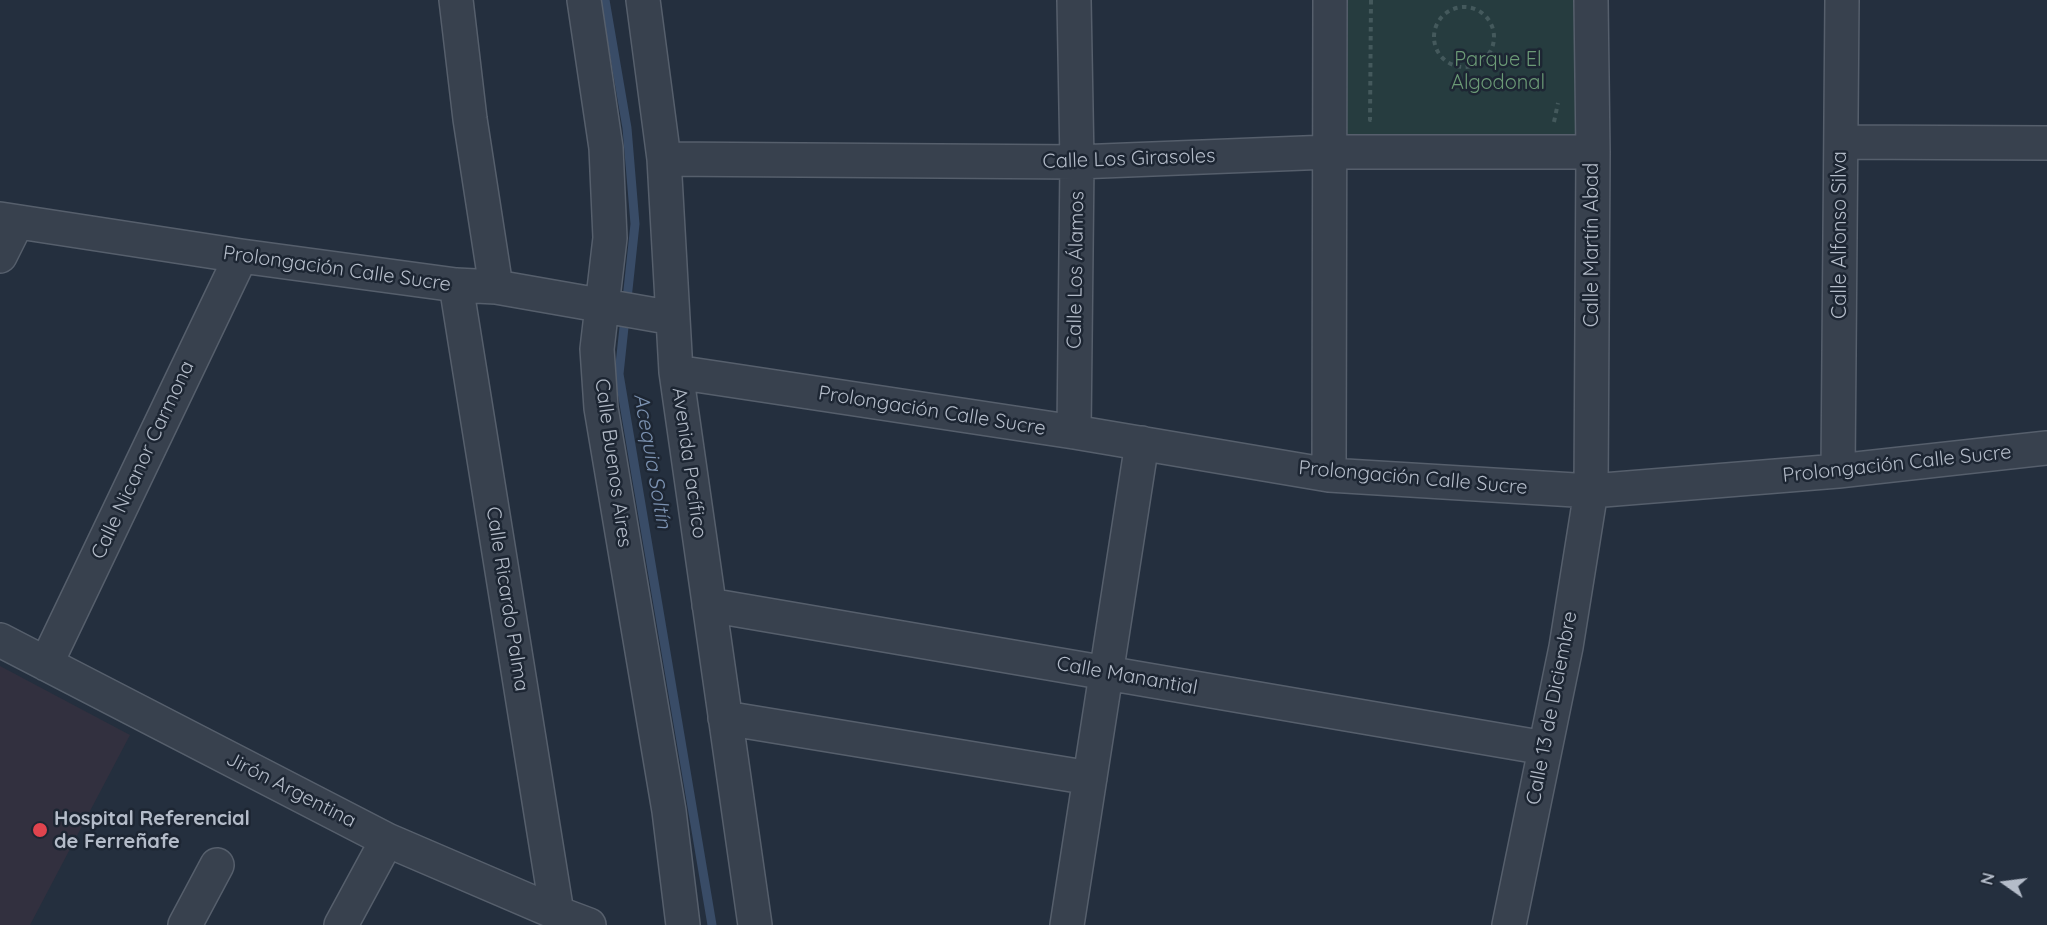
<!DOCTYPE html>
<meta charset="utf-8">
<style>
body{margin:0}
#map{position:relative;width:2047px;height:925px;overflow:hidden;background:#242f3e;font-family:Quicksand,sans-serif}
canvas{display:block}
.north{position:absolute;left:1975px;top:853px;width:60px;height:60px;-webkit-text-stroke:4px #1d2633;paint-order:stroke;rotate:284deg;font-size:16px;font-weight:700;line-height:24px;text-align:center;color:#b4bcc9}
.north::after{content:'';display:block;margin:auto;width:21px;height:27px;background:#b4bcc9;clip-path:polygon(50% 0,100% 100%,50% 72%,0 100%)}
</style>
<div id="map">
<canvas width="2047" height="925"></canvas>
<div class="north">N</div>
</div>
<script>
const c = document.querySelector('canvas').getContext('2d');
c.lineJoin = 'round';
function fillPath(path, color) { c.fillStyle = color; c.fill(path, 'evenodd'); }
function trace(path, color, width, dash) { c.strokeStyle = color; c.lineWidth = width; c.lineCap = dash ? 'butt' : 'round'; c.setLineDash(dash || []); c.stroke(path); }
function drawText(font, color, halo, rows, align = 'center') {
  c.font = font + ' Quicksand,sans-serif'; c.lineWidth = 5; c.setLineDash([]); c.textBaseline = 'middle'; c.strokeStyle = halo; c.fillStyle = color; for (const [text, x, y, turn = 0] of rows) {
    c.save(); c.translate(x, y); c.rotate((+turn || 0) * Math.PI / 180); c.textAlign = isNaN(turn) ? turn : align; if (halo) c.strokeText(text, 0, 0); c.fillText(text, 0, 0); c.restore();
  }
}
fillPath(new Path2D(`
 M0,666L130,735L30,925H0Z`), '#32303f');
fillPath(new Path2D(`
 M1340,0H1583L1586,144L1338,139Z`), '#263c3f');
trace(new Path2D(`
 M605,0L627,128L635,224L619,374L712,925`), '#394c67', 9);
const minor = new Path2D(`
 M456,0L470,119L496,287
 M584,0L606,148L610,238L597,349L601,408L669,811L683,925
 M643,0L664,159L676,372L755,925
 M1074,0L1077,162L1074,432
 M1841,142L2047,143
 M664,159L1077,162L1329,152H1593
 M0,219L241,256L456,285L496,287L673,318
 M0,256L17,222
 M456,285L557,913
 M676,372L1074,432L1329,475L1591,491L1838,471L2047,448
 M1838,471L1842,0
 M1329,475L1330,0
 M709,605L1545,748
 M0,640L387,840L557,913L589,925
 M46,664L241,256
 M725,718L1090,778
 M185,925L217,865
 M341,925L387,840
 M1067,925L1142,443
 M1509,925L1566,647L1591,491L1593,152L1591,0`);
trace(minor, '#565f6c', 36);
trace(new Path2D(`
 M1371,0L1370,120H1373
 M1434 37a30 30 0 1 1 60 0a30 30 0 1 1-60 0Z
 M1554,122L1558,103`), '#44595c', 4, [4.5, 4.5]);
trace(minor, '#38414e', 33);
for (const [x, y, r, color] of [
 [40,830,8,"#e0444e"]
]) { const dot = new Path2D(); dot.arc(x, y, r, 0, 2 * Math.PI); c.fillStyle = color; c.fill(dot); trace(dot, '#1d2633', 2); }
drawText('20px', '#6b9a76', '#1d2633', [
 ["Parque El",1498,60],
 ["Algodonal",1498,83]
]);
drawText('20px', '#b4bcc9', '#1d2633', [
 ["Calle Los Girasoles",1129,159,-2],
 ["Calle Alfonso Silva",1840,235,-90],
 ["Calle Martín Abad",1592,245,-90],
 ["Prolongación Calle Sucre",337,269,8],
 ["Calle Los Álamos",1076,270,-89],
 ["Prolongación Calle Sucre",932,411,9],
 ["Calle Nicanor Carmona",143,460,-65],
 ["Calle Buenos Aires",613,463,82],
 ["Avenida Pacífico",689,463,82],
 ["Prolongación Calle Sucre",1897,464,-6],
 ["Prolongación Calle Sucre",1413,478,5],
 ["Calle Ricardo Palma",507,599,81],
 ["Calle Manantial",1127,676,10],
 ["Calle 13 de Diciembre",1552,708,-79],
 ["Jirón Argentina",291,790,27]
]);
drawText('bold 20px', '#b4bcc9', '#1d2633', [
 ["Hospital Referencial",54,819],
 ["de Ferreñafe",54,842]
], 'left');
drawText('italic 21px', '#7c92b1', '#1d2633', [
 ["Acequia Soltín",652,461,80]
]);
</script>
